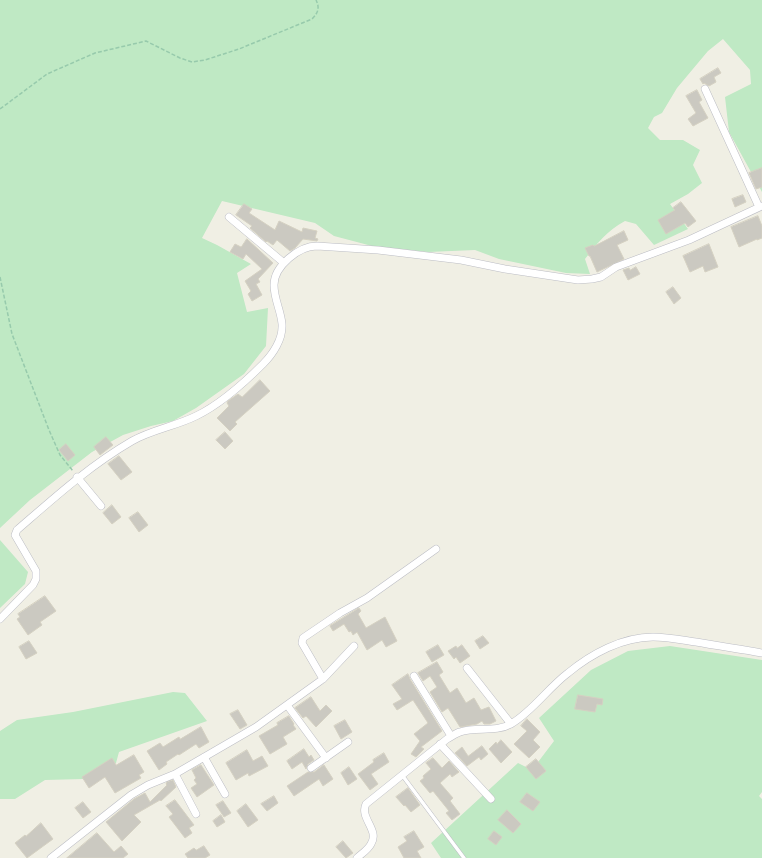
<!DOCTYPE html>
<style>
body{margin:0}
canvas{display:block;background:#f0efe4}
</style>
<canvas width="762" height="858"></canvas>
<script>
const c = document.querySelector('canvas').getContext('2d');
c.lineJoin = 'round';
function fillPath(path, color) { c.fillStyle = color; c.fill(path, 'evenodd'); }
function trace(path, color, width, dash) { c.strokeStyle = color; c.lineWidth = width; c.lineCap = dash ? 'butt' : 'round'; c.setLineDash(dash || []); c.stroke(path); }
fillPath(new Path2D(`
 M0,0H762V192L729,132L725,97L751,84L750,70L723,39L708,51L677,88L662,113L654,117L648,128L660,140H683L700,150L693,165L702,183L688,194L670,204L688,229L654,245L636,224L625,221C607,231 598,242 585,259L590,274L566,273L499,259L475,250L428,252L372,246L334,236L315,223L222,201L202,238L217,245L251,264L237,273L247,312L268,308L266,346L244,374L196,408L173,421L151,426L123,435L92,452L30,500L0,528Z
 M0,540L28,572L25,584L0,608Z
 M670,646L762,660V792L759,796L762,799V858H441L431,843L518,763L532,770L554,741L539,718L591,670L628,651Z
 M173,692L185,693L207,721L119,752L116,763L84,779L45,780L15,799H0V731L17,720L73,712Z`), '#bfe9c4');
const building = new Path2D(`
 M718,68L721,73L714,77L716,82L709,86L704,83L703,84L700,79Z
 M697,90L702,100L699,102L708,118L693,126L688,119L696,113L686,96Z
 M762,168V187L756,189L749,173Z
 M743,195L746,202L735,207L732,199Z
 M681,202L696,221L688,227L685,223L666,234L658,220L675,210L673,208Z
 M244,204L252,209L249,213L275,230L279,221L302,232L303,228L317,231L315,238L318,239L317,241L303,239L295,248L290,251L277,240L273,245L267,241L266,242L250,228L252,226L236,215Z
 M758,216L762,226V238L757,240V239L739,247L731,227Z
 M624,231L628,240L617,245L624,259L597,272L590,256H589L585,248L593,245L594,246Z
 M247,239L273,263L258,279L260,282L256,284L262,295L252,301L248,294L251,291L245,281L262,269L246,254L243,259L230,252L235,244L241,247Z
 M709,244L718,267L705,272L703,266L690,272L683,256Z
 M636,267L640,274L628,280L623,270L629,268L630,270Z
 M673,287L681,298L674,304L666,292Z
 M260,380L270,391L235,422L237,424L230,431L217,418L229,406L227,403L228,401L238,394L242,397Z
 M225,432L233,441L225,449L216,440Z
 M106,437L113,445L100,455L94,447Z
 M66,444L75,455L68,461L59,450Z
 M119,456L132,472L121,480L108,464Z
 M112,505L121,517L112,524L103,513Z
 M138,512L148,525L139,532L129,518Z
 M45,596L56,611L40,622L42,625L28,635L17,619L20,617L18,614Z
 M359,608L361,611L358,614L366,628L385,617L397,641L386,647L382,640L367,650L357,632L353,635L351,631L349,632L344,624L333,631L330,626Z
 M483,636L489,643L480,649L475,641Z
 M29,641L37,653L26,659L19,647Z
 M438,645L444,655L432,662L426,652Z
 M462,645L470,656L460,663L456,657L454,659L448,651L456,646L457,648Z
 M437,662L443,672L439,675L450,693L457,688L466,703L474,698L481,710L489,707L496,721L490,724H484L482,721L477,724L460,727L448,708L442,712L430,692L437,687L430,676L423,681L418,673Z
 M408,674L410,679L442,731L421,747L424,749L416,757L411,754L420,741L414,734L428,723L413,700L397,710L393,704L402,699L392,685Z
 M578,695L603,699L602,705L597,704L595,712L575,709Z
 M311,697L320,711L326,705L332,711L316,727L306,716L303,718L295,708Z
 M238,710L247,725L240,729L230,714Z
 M289,716L294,724L293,725L296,729L283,737L287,744L270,754L259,736L278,725L277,723Z
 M527,719L540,732L533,740L540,747L529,758L514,744L527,731L521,726Z
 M345,720L352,732L341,739L334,726Z
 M201,727L209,742L199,748L196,744L179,755L178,754L166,762L167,764L159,770L147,751L160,743L163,747L179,737L180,739Z
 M501,740L512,752L501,763L489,749L496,742L497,744Z
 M482,746L488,754L481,760L479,757L467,766L455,753L462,747L468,756Z
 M304,749L309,757L311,755L314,760L308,764L306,769L302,762L292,769L287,761Z
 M247,750L253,761L262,756L268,766L249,776L248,773L236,780L226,763Z
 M384,753L389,762L371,774L378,784L370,790L358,774L374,762L373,760Z
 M134,755L144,772L139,775L141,778L115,793L105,777L89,788L82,777L112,758L116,765Z
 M433,758L442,768L449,761L459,772L452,777L450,774L440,783L453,798L450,801L460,814L452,820L446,813L449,811L433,791L430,793L420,781L424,778L423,776L431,769L426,763Z
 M536,759L546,771L536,779L526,767Z
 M201,765L214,785L197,797L191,788L197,784L194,780L196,778L192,770Z
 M324,765L333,779L323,786L319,779L294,796L287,786L308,772H314Z
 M349,767L357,779L348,785L341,773Z
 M173,780L176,787L161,801L160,800L134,815L141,822L122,841L106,822L134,799L145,793L150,802L167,785L166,784L167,782Z
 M408,788L420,805L411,812L405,805L404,806L396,797Z
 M527,793L540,802L533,811L520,802Z
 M274,796L278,803L267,811L261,804Z
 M175,800L194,825L189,828L192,833L185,838L169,817L173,814L166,806Z
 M223,801L231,813L224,817L216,805Z
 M83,802L91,812L83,818L75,808Z
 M246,804L258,820L248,827L237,811Z
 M507,810L521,824L513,833L498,820Z
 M221,815L225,822L217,827L213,821Z
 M41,823L53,839L27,858L15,843L25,835L26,836Z
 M414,831L424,847L417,851L421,858H404L398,847L407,841L404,837Z
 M494,831L502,837L496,845L488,839Z
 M97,833L114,852L121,846L128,854L123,858H67Z
 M343,841L353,853L346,858L336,847Z
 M204,846L210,855L205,858H188L185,854L194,848L196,850Z`);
fillPath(building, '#cbc9c1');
trace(building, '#d5d1c2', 1);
const lane = new Path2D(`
 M402,775L464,858`);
const street = new Path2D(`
 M705,89L759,207
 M229,217L284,263
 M77,477L101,506
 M0,619L33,585L36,579V571L15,535L17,530C54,498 89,466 132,441C151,430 176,426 196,416C219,405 245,382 263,364C273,354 283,339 282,324C281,311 274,299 274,285C274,266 299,246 317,246L378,250L461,260L505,269L578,280L592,279L601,277L616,267L689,240L762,206
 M467,668L511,724
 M414,676L451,736
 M323,679L354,646
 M287,705L326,758
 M440,744L491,799
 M204,757L225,794
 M311,768L348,742
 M175,774L196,814
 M51,858L131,795L148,785L175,774L256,727L323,679L302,643L303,638L340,613L367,598L436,549
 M357,858C361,854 368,850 371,844C380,830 359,818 366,804L447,739C451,737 456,733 460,732C476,726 495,733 511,724C533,711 548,688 568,673C591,654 622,637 653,637C667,637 682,640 696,642C718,646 740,649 762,653`);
trace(lane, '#bcbdc4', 4.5);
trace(street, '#bcbdc4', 8);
trace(new Path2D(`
 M0,109L47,74L95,53L146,41L180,58L192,62L205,60L239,49L312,19C318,13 320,8 316,0
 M0,277L12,334L49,430L60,455L73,471`), '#97caac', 1.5, [4, 2]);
trace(lane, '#fff', 3.5);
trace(street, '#fff', 7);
</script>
